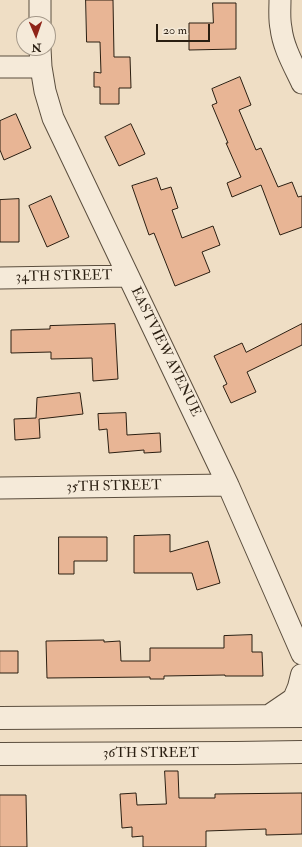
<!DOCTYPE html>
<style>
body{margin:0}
#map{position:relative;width:302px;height:847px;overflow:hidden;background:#efdec5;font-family:"IM FELL Double Pica",serif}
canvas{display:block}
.north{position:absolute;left:16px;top:16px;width:40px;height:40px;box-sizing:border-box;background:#f5ead9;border:1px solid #a49889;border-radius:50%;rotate:178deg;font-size:11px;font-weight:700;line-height:16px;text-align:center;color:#2a1e11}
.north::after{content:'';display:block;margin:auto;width:14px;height:18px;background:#8f2418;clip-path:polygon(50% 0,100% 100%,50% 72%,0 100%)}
.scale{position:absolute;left:156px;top:24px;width:54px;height:18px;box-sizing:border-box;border:2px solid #2a1e11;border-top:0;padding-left:5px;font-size:12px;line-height:14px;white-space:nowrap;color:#2a1e11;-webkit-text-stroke:3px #f5ead9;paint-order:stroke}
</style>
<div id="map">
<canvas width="302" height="847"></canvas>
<div class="north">N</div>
<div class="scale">20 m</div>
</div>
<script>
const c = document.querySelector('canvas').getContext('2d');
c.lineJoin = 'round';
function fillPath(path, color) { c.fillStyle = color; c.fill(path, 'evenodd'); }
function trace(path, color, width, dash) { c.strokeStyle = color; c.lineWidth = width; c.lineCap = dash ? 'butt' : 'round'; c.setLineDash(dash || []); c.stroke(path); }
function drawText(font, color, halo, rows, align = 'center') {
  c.font = font + ' "IM FELL Double Pica",serif'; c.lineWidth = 3.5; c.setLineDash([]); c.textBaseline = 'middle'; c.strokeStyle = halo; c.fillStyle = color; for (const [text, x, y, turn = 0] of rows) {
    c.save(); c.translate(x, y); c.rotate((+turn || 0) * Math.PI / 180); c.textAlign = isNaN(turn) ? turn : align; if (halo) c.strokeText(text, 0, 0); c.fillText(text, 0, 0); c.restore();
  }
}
const building = new Path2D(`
 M86,0H113L114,57H130L131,88H119V104H100V87H94V72L101,73L100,42H87Z
 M213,3H236V49L189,50V23H213Z
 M240,77L251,105L239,110L256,150L261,148L278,187L292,182L298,197L302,196V227L280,235L261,185L232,197L227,183L241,177L226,143H228L212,105L217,103L212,89Z
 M16,114L31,148L4,160L0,150V121Z
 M131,124L145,154L119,166L105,137Z
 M157,178L161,190L171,187L178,208L172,210L182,238L213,226L220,245L202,252L210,272L175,286L154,233L149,235L132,186Z
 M51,196L69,237L47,247L29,206Z
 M19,199V242H0V200Z
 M115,324L118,379L93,381L92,358L51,359V352L11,353V330L50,329V326Z
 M302,324V345L247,372L256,392L231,403L223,386L227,384L214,356L242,343L246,352Z
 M80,393L83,414L39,419L40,438L15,440L14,419L36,418L37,398Z
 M126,413L127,435L160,433L161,452L144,453V450L109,453L107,429L99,430L98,414Z
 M170,535V552L208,541L220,583L197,590L192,573H134V536Z
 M59,537H107V561H74V574H59Z
 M252,635V652H262L263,676H225V675L164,676V679H150V677L47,678L46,641L104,640V642L120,641L121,661H150V648H224V636Z
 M0,651H18V673H0Z
 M165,771H178L179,798H215V794L302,793V834L266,835V829L206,831V847H143V836L132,837V827L122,828L120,794L136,793L137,805L166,804Z
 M0,795H26L27,847H0Z`);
fillPath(building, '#e8b595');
trace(building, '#2a1e11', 1);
const minor = new Path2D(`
 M40,0V24
 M280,0C280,9 279,19 281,28C283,47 294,66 302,83
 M40,48L41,67L45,91L53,118L228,485L302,654
 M0,67H41
 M0,278L128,276
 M0,488L228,485`);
const tertiary = new Path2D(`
 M269,716L294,699L299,687L302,675
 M0,718L302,716
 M0,754L235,753L302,752`);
trace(minor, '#5b4e3e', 23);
trace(tertiary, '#5b4e3e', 24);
trace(minor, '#f5ead9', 21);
trace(tertiary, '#f5ead9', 22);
drawText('14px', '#2a1e11', '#f5ead9', [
 ["34TH STREET",64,277,-1],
 ["EASTVIEW AVENUE",165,352,64],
 ["35TH STREET",114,487,-1],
 ["36TH STREET",151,754]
]);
</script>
